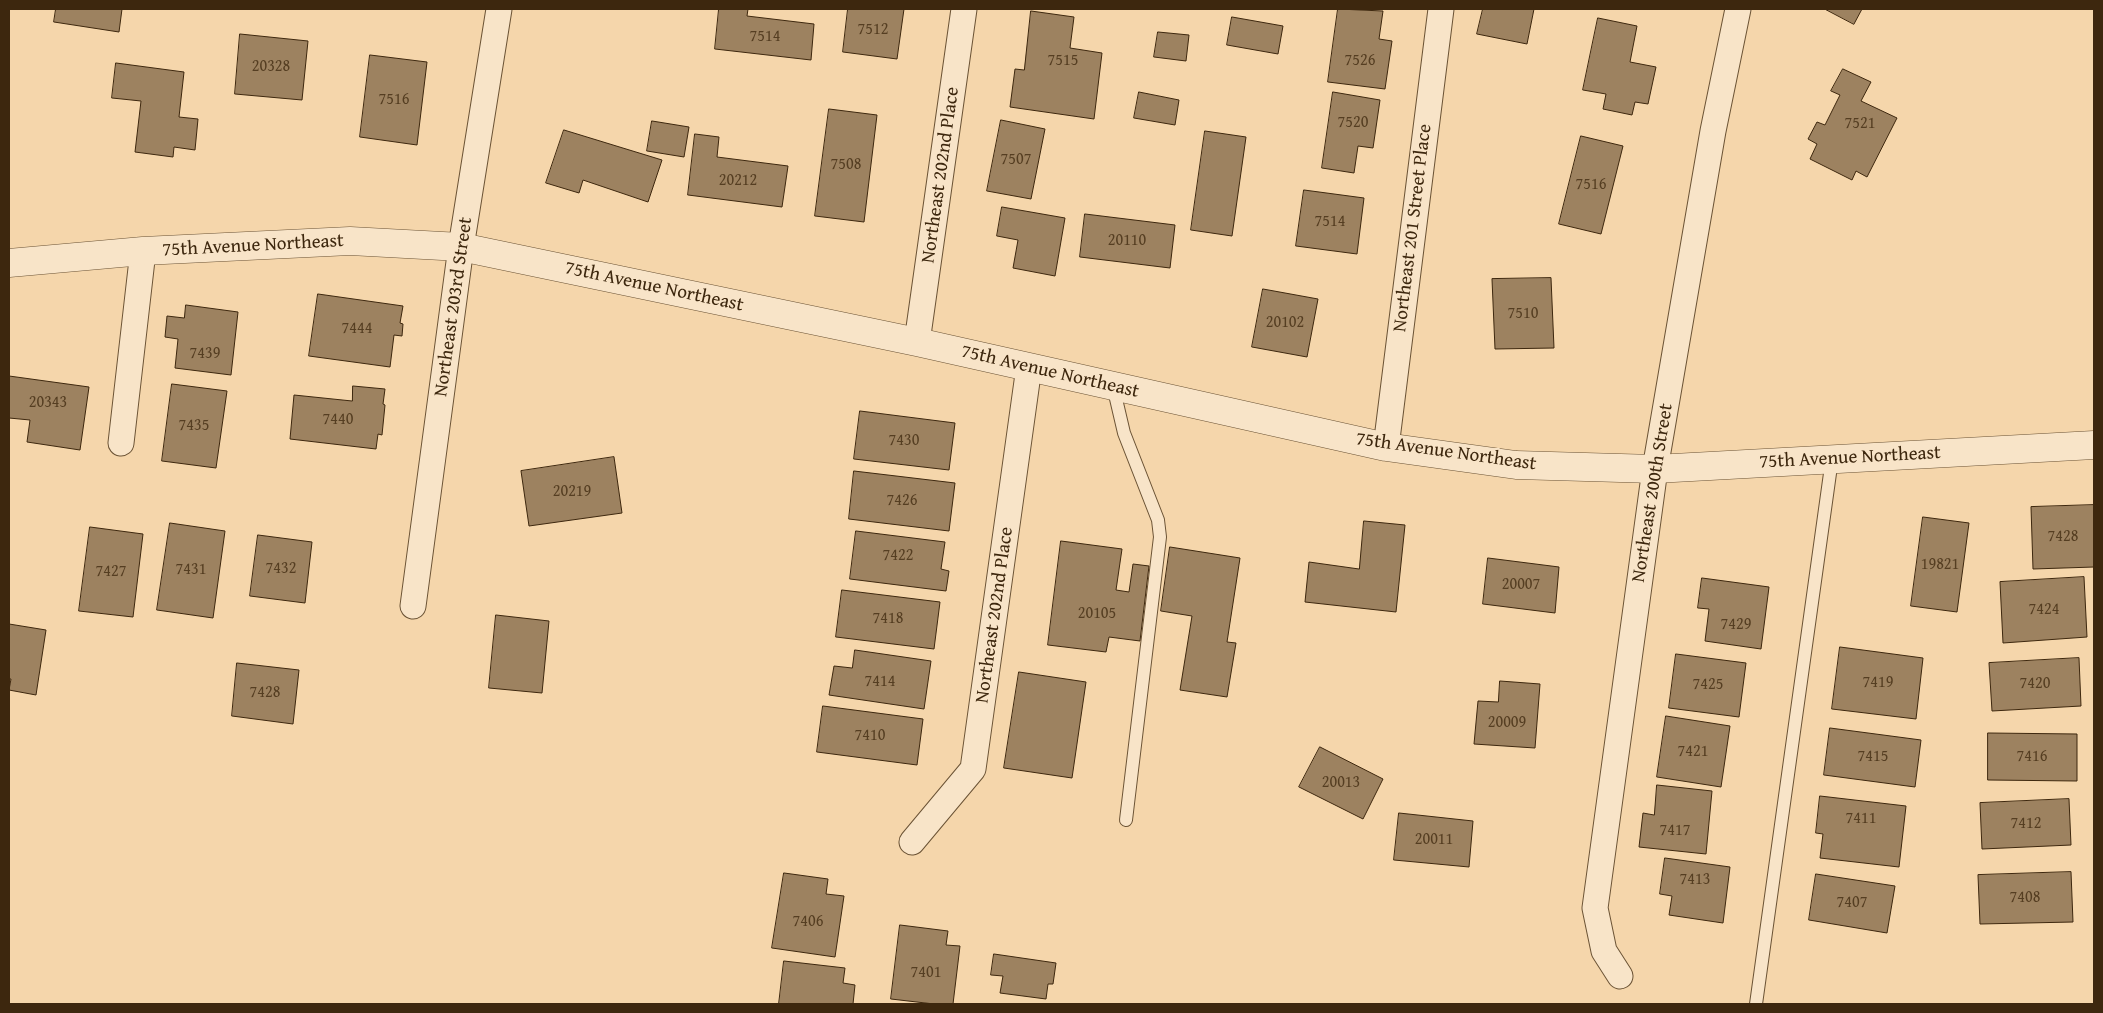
<!DOCTYPE html>
<style>
body{margin:0}
#map{position:relative;width:2103px;height:1013px;overflow:hidden;background:#f5d6ab;font-family:"Gentium Book Plus",serif}
canvas{display:block}
.frame{position:absolute;inset:0;border:10px solid #3d270e;pointer-events:none}
</style>
<div id="map">
<canvas width="2103" height="1013"></canvas>
<div class="frame"></div>
</div>
<script>
const c = document.querySelector('canvas').getContext('2d');
c.lineJoin = 'round';
function fillPath(path, color) { c.fillStyle = color; c.fill(path, 'evenodd'); }
function trace(path, color, width, dash) { c.strokeStyle = color; c.lineWidth = width; c.lineCap = dash ? 'butt' : 'round'; c.setLineDash(dash || []); c.stroke(path); }
function drawText(font, color, halo, rows, align = 'center') {
  c.font = font + ' "Gentium Book Plus",serif'; c.lineWidth = 4; c.setLineDash([]); c.textBaseline = 'middle'; c.strokeStyle = halo; c.fillStyle = color; for (const [text, x, y, turn = 0] of rows) {
    c.save(); c.translate(x, y); c.rotate((+turn || 0) * Math.PI / 180); c.textAlign = isNaN(turn) ? turn : align; if (halo) c.strokeText(text, 0, 0); c.fillText(text, 0, 0); c.restore();
  }
}
const building = new Path2D(`
 M56,9H122L119,32L54,22Z
 M719,9H748L747,16L814,24L811,60L715,49Z
 M848,9H904L897,59L843,52Z
 M1338,9L1383,11L1379,39L1392,41L1385,89L1328,82Z
 M1483,9H1534L1527,44L1477,34Z
 M1825,9H1862L1854,24Z
 M1031,11L1074,17L1070,48L1102,53L1094,119L1010,107L1015,69L1024,70Z
 M1232,17L1283,26L1278,54L1227,45Z
 M1598,18L1637,26L1630,62L1656,67L1648,104L1635,102L1632,115L1603,109L1606,94L1583,90Z
 M1158,32L1189,35L1186,61L1154,57Z
 M240,34L308,41L302,100L235,94Z
 M370,55L427,62L417,145L360,137Z
 M116,63L184,72L179,117L198,119L195,150L174,147L173,157L135,152L141,101L112,98Z
 M1843,69L1871,82L1861,101L1897,118L1867,177L1856,171L1852,180L1810,159L1817,144L1808,139L1817,122L1825,125L1840,95L1831,91Z
 M1139,92L1179,100L1175,125L1134,118Z
 M1333,92L1380,100L1373,148L1358,146L1354,173L1322,168Z
 M829,109L877,115L864,222L815,216Z
 M1001,120L1045,129L1031,199L987,191Z
 M652,121L689,127L684,157L647,151Z
 M564,130L662,160L648,202L583,180L579,193L546,183Z
 M1205,131L1246,137L1232,236L1191,230Z
 M695,134L719,137L717,157L788,166L782,207L688,195Z
 M1581,136L1623,146L1601,234L1559,224Z
 M1304,190L1364,198L1357,254L1296,246Z
 M1002,207L1065,218L1055,276L1013,268L1018,240L997,236Z
 M1085,214L1175,225L1170,268L1080,257Z
 M1551,278L1554,348L1495,349L1492,279Z
 M1263,289L1318,299L1307,357L1252,347Z
 M318,294L403,306L400,323L403,324L402,336L394,335L390,367L309,356Z
 M186,305L238,312L231,375L175,368L178,339L165,337L167,316L184,318Z
 M9,376L89,387L80,450L27,442L30,420L9,418Z
 M172,384L227,391L216,468L162,461Z
 M353,386L385,389L383,404L385,405L382,435L378,434L376,449L290,439L294,395L352,401Z
 M860,411L955,423L949,470L854,459Z
 M614,457L622,513L529,526L521,471Z
 M854,471L955,483L949,531L849,519Z
 M2094,505V567L2033,569L2031,507Z
 M1923,517L1969,523L1957,612L1911,606Z
 M1364,521L1405,525L1396,612L1305,602L1309,562L1359,569Z
 M170,523L225,531L213,618L157,610Z
 M90,527L143,534L133,617L79,611Z
 M856,531L945,542L941,569L949,571L946,591L850,579Z
 M258,535L312,542L305,603L250,596Z
 M1061,541L1122,549L1116,590L1129,592L1133,564L1149,566L1140,641L1109,637L1106,652L1048,645Z
 M1170,547L1240,558L1227,642L1236,643L1227,697L1180,690L1192,616L1161,611Z
 M1488,558L1559,567L1555,613L1483,604Z
 M2084,577L2087,637L2003,643L2000,582Z
 M1702,578L1769,587L1761,649L1705,641L1709,609L1698,608Z
 M842,590L940,602L934,649L836,637Z
 M496,615L549,621L542,693L489,688Z
 M9,624L46,630L36,695L9,690L11,679H9Z
 M1840,647L1923,658L1916,719L1832,709Z
 M855,650L931,661L924,709L829,695L834,666L852,668Z
 M1676,654L1746,663L1739,717L1669,708Z
 M2079,658L2081,706L1992,711L1989,663Z
 M237,663L299,670L293,724L232,716Z
 M1019,672L1086,682L1072,778L1004,768Z
 M1500,681L1540,684L1535,748L1474,744L1478,701L1498,702Z
 M823,706L923,719L917,765L817,752Z
 M1666,716L1730,726L1721,787L1657,777Z
 M1830,728L1921,740L1915,787L1824,775Z
 M1988,733L2077,734V781L1988,780Z
 M1320,747L1383,779L1363,819L1299,787Z
 M1657,785L1712,791L1706,854L1639,847L1643,813L1654,815Z
 M1820,796L1906,806L1899,867L1820,858L1823,834L1816,833Z
 M2069,799L2071,845L1982,849L1980,803Z
 M1399,813L1473,821L1469,867L1394,860Z
 M1665,858L1730,867L1723,923L1669,915L1672,896L1660,894Z
 M2071,872L2073,922L1980,924L1978,875Z
 M784,873L828,879L826,894L844,896L835,957L772,948Z
 M1816,874L1895,886L1887,933L1809,920Z
 M900,925L948,931L946,945L960,946L953,1004H934L891,999Z
 M994,954L1056,963L1053,984H1048L1046,999L1000,993L1003,976L991,975Z
 M784,961L845,968L843,983L855,985L853,1004H779Z`);
fillPath(building, '#9d8260');
trace(building, '#3d270e', 1);
const service = new Path2D(`
 M1113,386L1124,433L1158,520L1160,537L1126,820
 M1756,1004L1832,459`);
const minor = new Path2D(`
 M917,342L964,9
 M121,443L143,251
 M1386,447L1441,9
 M413,606L461,247L499,9
 M912,842L973,769L1029,367
 M1620,976L1604,951L1595,908L1655,469L1713,131L1738,9`);
const tertiary = new Path2D(`
 M9,263L143,251L350,241L461,247L917,342L1386,447L1516,465L1655,469L2094,445`);
trace(service, '#6b5335', 14);
trace(minor, '#6b5335', 27);
trace(tertiary, '#6b5335', 29);
trace(service, '#f8e4c8', 12);
trace(minor, '#f8e4c8', 25);
trace(tertiary, '#f8e4c8', 28);
drawText('16px', '#553e22', null, [
 ["7512",873,30],
 ["7514",765,37],
 ["7515",1063,61],
 ["7526",1360,61],
 ["20328",271,67],
 ["7516",394,100],
 ["7520",1353,123],
 ["7521",1860,124],
 ["7507",1016,160],
 ["7508",846,165],
 ["20212",738,181],
 ["7516",1591,185],
 ["7514",1330,222],
 ["20110",1127,241],
 ["7510",1523,314],
 ["20102",1285,323],
 ["7444",357,329],
 ["7439",205,354],
 ["20343",48,403],
 ["7440",338,420],
 ["7435",194,426],
 ["7430",904,441],
 ["20219",572,492],
 ["7426",902,501],
 ["7428",2063,537],
 ["7422",898,556],
 ["19821",1940,565],
 ["7432",281,569],
 ["7431",191,570],
 ["7427",111,572],
 ["20007",1521,585],
 ["7424",2044,610],
 ["20105",1097,614],
 ["7418",888,619],
 ["7429",1736,625],
 ["7414",880,682],
 ["7419",1878,683],
 ["7420",2035,684],
 ["7425",1708,685],
 ["7428",265,693],
 ["20009",1507,723],
 ["7410",870,736],
 ["7421",1693,752],
 ["7415",1873,757],
 ["7416",2032,757],
 ["20013",1341,783],
 ["7411",1861,819],
 ["7412",2026,824],
 ["7417",1675,831],
 ["20011",1434,840],
 ["7413",1695,880],
 ["7408",2025,898],
 ["7407",1852,903],
 ["7406",808,922],
 ["7401",926,973]
]);
drawText('19px', '#3d270e', '#f8e4c8', [
 ["Northeast 202nd Place",941,175,-82],
 ["Northeast 201 Street Place",1413,228,-83],
 ["75th Avenue Northeast",253,246,-3],
 ["75th Avenue Northeast",654,287,12],
 ["Northeast 203rd Street",454,307,-82],
 ["75th Avenue Northeast",1050,372,13],
 ["75th Avenue Northeast",1446,452,8],
 ["75th Avenue Northeast",1850,458,-3],
 ["Northeast 200th Street",1653,493,-81],
 ["Northeast 202nd Place",995,615,-82]
]);
</script>
